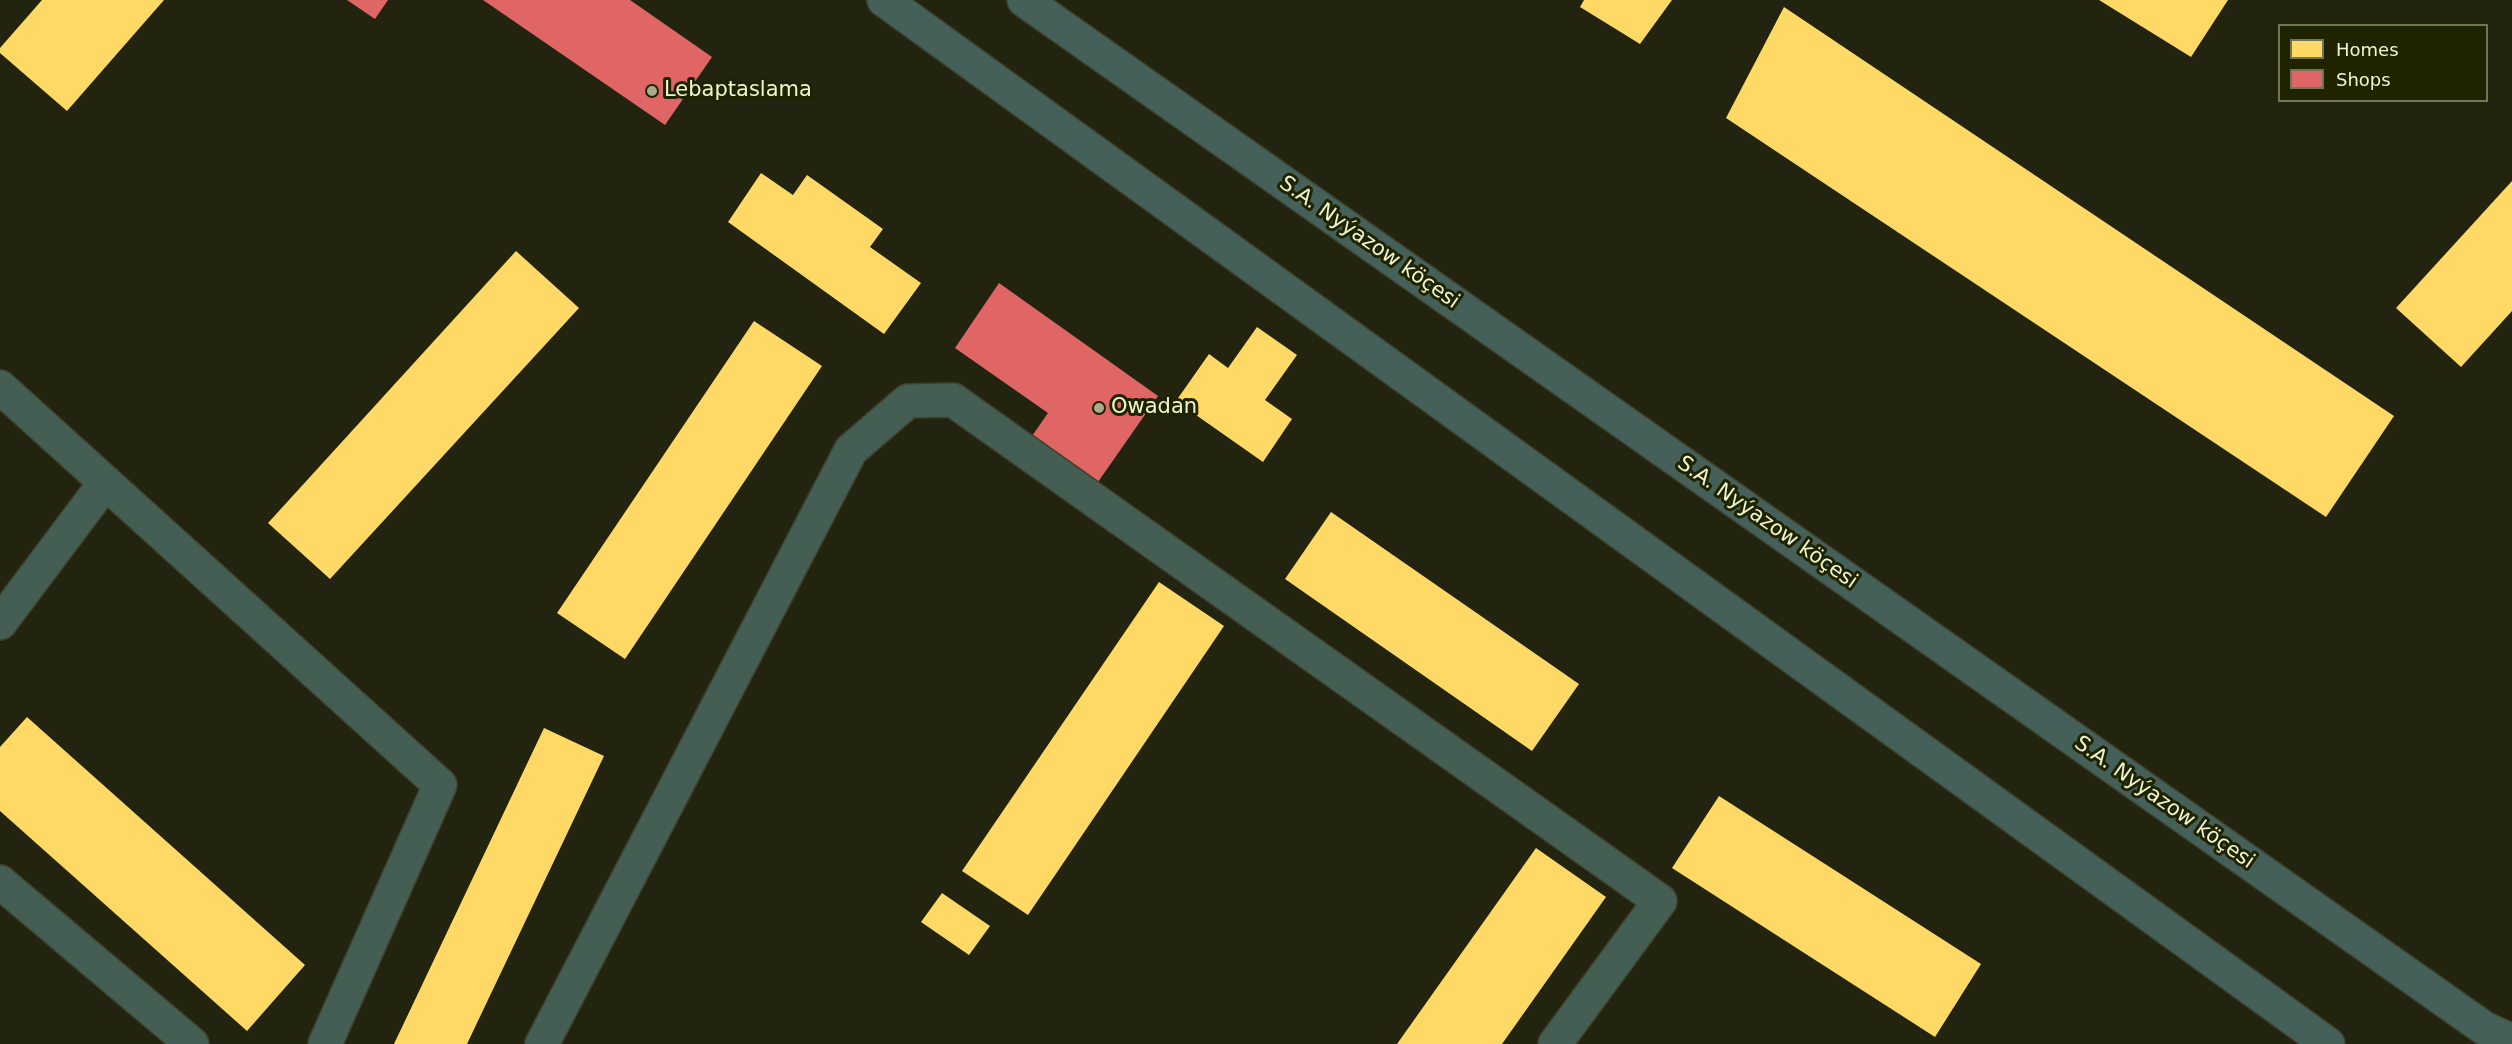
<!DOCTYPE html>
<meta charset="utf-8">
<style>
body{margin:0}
#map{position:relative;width:2512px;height:1044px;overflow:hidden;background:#22240f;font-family:"DejaVu Sans",sans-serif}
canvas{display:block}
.legend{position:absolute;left:2278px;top:24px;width:210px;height:78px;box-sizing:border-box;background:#1f2300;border:2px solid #727753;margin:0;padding:8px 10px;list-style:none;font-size:18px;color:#eef5d0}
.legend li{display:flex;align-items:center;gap:12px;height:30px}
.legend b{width:30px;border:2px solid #727753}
</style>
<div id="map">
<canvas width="2512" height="1044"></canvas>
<ul class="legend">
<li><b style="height:16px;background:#ffd966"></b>Homes</li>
<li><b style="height:16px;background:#e06666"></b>Shops</li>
</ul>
</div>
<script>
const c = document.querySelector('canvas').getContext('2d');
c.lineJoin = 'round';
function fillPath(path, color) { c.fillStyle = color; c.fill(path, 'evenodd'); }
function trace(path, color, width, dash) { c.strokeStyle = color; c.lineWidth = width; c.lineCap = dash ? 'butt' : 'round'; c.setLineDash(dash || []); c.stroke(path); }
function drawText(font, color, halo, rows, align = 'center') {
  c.font = font + ' "DejaVu Sans",sans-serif'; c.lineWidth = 6; c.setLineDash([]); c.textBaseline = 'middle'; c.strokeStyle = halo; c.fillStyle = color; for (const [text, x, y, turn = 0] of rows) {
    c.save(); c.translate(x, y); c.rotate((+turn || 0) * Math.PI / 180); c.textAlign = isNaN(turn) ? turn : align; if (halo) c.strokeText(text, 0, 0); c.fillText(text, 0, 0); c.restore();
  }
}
fillPath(new Path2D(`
 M42,0H164L67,111L0,53V48Z
 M1584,0H1672L1640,44L1580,7Z
 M2099,0H2228L2191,57Z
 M1784,7L2394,416L2326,517L1726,118Z
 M761,173L793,195L807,175L883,229L870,247L921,283L884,334L728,222Z
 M2512,181V311L2461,367L2396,308Z
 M516,251L579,308L330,579L268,523Z
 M754,321L822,366L625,659L557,613Z
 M1257,327L1297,355L1265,400L1292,419L1263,462L1176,401L1209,354L1228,368Z
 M1331,512L1579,684L1532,751L1285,579Z
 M1159,582L1224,626L1028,915L962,871Z
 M27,717L305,965L247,1031L0,811V747Z
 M544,728L604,756L467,1044H394Z
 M1719,796L1981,964L1935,1037L1672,868Z
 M1536,848L1606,897L1502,1044H1397Z
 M942,893L990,926L969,955L921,922Z`), '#ffd966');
fillPath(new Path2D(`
 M347,0H388L375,19Z
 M483,0H630L712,57L665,125Z
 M999,283L1158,396L1098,482L1032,436L1048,413L955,348Z`), '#e06666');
const minor = new Path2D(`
 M0,387L440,785L325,1044
 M0,623L105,483
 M0,882L192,1044
 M542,1044L851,450L908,401L953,400L1660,901L1555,1044`);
const major = new Path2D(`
 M884,0L2328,1044
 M1024,0L2484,1028L2512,1041`);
trace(minor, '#3d402c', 36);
trace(major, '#3d402c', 36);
trace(minor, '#455e53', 33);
trace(major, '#456058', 33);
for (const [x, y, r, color] of [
 [652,91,6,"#a7ac8c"],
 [1099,408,6,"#a7ac8c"]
]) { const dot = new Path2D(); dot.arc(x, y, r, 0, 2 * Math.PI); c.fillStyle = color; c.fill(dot); trace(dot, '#1f2300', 2); }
drawText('21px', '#eef5d0', '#1f2300', [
 ["Lebaptaslama",664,91],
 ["Owadan",1111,408]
], 'left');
drawText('21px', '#eef5d0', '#1f2300', [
 ["S.A. Nyýazow köçesi",1369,243,35],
 ["S.A. Nyýazow köçesi",1767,523,35],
 ["S.A. Nyýazow köçesi",2164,803,35]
]);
</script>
